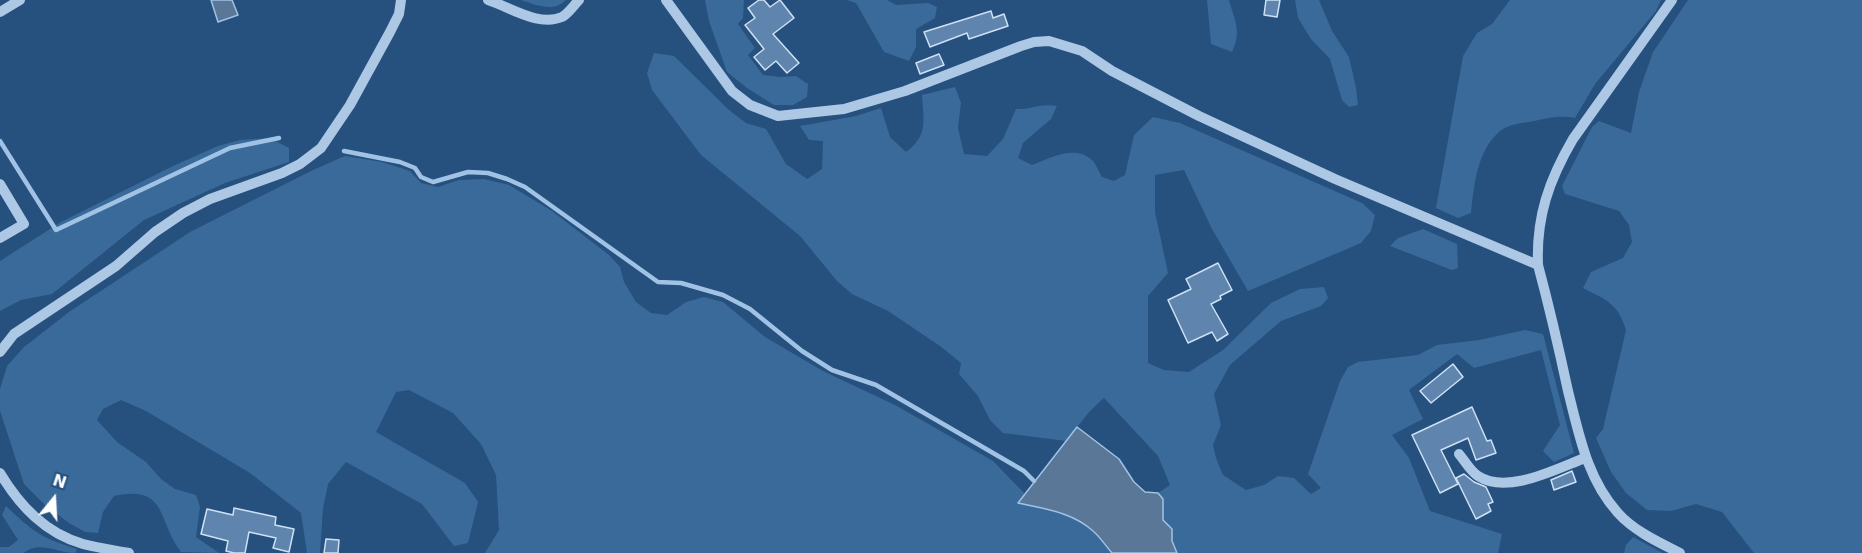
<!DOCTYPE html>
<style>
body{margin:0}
#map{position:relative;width:1862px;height:553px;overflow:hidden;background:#26507d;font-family:"DejaVu Sans",sans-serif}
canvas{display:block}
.north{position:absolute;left:24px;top:469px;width:60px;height:60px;-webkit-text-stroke:4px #26507d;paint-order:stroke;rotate:18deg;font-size:16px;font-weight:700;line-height:24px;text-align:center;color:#fff}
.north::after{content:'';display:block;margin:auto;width:21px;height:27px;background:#fff;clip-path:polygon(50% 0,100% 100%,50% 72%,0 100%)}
</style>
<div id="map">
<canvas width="1862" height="553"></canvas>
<div class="north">N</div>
</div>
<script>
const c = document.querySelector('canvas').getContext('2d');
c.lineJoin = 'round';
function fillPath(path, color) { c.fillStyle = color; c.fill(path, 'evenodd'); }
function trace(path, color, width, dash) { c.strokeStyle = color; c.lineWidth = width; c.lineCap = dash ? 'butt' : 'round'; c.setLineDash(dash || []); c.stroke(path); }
fillPath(new Path2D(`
 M521,0H566C553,13 536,5 521,0Z
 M705,0H744L743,18L738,24L755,48L748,55L763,75L780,77L796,76L808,84L807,97L793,105H774L747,88L727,72L709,21Z
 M847,0H887L896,5L928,3L937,7L935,18L916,29V47L909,61L884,52L856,3Z
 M1207,0H1229C1235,22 1242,31 1232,52L1211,44Z
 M1295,0H1319L1332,31L1349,57L1356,88L1358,105L1349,107L1342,100L1330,59L1311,39L1298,18Z
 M1510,0H1661L1656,11L1595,84L1575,118C1561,115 1548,118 1534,121C1523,123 1508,124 1499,132C1477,151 1474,186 1471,213L1458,218L1436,208L1463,56L1477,33L1492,24Z
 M1688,0H1862V553H1754L1722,512L1696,504L1671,511L1647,510L1626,493L1611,472L1596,438L1603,429L1626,330C1618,303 1606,300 1583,288L1591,272L1623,258L1632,242L1629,225L1619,211L1565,194L1562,186L1592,127L1599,121L1631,133L1639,92L1653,52Z
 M654,53L674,56L729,110L746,123L766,129L786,164L807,179L822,169L823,141L809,140L800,126L856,116L881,108L890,137L906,152C929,135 923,120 922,95L955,87L961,103L958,128L964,154L987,156L1003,139L1016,109C1032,110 1038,103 1057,106L1051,119L1023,143L1018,158L1032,165C1049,158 1076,144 1092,160C1096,164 1099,172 1102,177L1114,181L1125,175L1134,135L1153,117L1180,123L1362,203L1375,215L1371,231L1361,243L1248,291L1212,229L1184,170L1155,175V212L1168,273L1148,296V363L1164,370L1189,372L1223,350L1271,303L1300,289L1324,287L1328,298L1321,306L1281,321L1230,365L1214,394L1221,425L1213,445L1216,458L1223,475L1246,490L1264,485L1278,476L1294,478L1311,494L1321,488L1308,474L1340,381L1348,367L1358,362L1418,355L1437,345L1479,340L1525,330L1543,334L1574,453L1554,462L1543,451L1560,425L1541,350L1474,368L1457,354L1409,390L1423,419L1392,435L1409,458L1430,511L1502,534L1498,553H1177L1172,541V529L1163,520V499L1158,493L1170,485L1158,456L1104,398L1090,411L1066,441L1003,433L990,420L978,396L959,374L961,363L940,346L888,311L852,294L837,281L800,236L701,155L652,90L647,73Z
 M270,138L289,148V162L225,183L144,220L52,294L21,300L0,311V261L61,222L173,166L218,146L240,140Z
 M345,156L382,162L410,171L421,183L438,187L459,180L484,179L509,185L552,211L609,255L620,267L624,282L636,302L651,313L667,315L686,302L704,297L723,302L765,337L823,371L897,406L993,461L1025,494L1019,503C1045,509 1073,513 1093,531C1100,537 1106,546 1112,553H485L499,530L496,475L481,444L453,413L409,390L396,392L376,432L465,483L478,502L468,543L454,546L422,504L346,462L328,484L323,509L320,553H307L301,513L250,473L146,411L121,400L103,409L97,420L117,442L146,462L161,479L175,489L196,495L200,507L196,537L219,553L181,552C157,521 168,484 114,496L103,512L98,533L85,532L69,523L45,505L24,484L0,411V389L7,366L24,347L69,312L190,232L313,170Z
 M1423,229L1457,244L1458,268L1452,270L1390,246L1398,238Z
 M6,506C32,531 41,538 77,549L75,553C59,553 38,540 24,553H0V547H9L18,540L2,515Z
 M1633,537L1663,553H1624L1626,545Z`), '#3a6a9a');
const water = new Path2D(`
 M211,0H232L238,15L218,22Z
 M1077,427L1119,459L1134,482L1145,492L1158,493L1163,499V520L1172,529V541L1177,553H1112C1106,546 1100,537 1093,531C1072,512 1045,509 1018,503Z`);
fillPath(water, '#5a7798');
trace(water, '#a0c3e5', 1.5);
trace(new Path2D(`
 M0,141L56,230L230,148L279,138
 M344,151L400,162L415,168L421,177L433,182L468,172L488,173L507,179L525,187L658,282L681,283L723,295L750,309L802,351L832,370L876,385L1024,471L1034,481`), '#a0c3e5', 4.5);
const building = new Path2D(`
 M759,0H764L770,7L780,0L794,18L773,34L799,63L787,73L776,61L765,70L754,57L764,49L745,25L755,18L748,8Z
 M1266,0H1280L1277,17L1264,15Z
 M991,11L993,18L1004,14L1008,26L969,39L967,33L930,47L924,32Z
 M939,54L944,65L920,74L916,63Z
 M1218,263L1232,290L1220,296L1221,299L1211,304L1228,334L1217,341L1212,332L1188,343L1168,300L1191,289L1186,279Z
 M1453,364L1463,377L1431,403L1420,391Z
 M1472,407L1487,441L1491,440L1496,453L1476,460L1468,438L1441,450L1458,484L1440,493L1412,435Z
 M1572,471L1576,482L1554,490L1551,480Z
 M1464,474L1474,482L1486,487L1493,502L1488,504L1491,511L1476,519L1456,478Z
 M234,508L276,517L275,525L294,529L289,552L273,548L276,538L249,532L245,553H234L226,551L228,541L201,534L207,509L233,515Z
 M326,539L339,540L338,553H324Z`);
fillPath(building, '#5f85ae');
trace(building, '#cee1f4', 1.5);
trace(new Path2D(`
 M488,0C510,7 538,27 562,17C568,14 574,5 579,0
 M666,0L732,91L750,105L778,116L844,109L905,91L1021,46L1034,42L1049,41L1082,51L1112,71L1199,116L1335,179L1538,265
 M1672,0L1573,139C1549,180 1536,217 1538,265C1549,306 1559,349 1568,391C1579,434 1587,479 1618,513C1634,531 1660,543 1680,553
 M0,12L20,0
 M0,184L24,224L0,238
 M0,352L14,334L116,266L155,232L183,213L210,199L282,173L300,164L321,148L350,105L390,32L399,14L401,0
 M1459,454C1465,461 1470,471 1478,476C1507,495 1556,469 1585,458
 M0,473C20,506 45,533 83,544C98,548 114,550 129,553`), '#acc8e5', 10);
</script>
